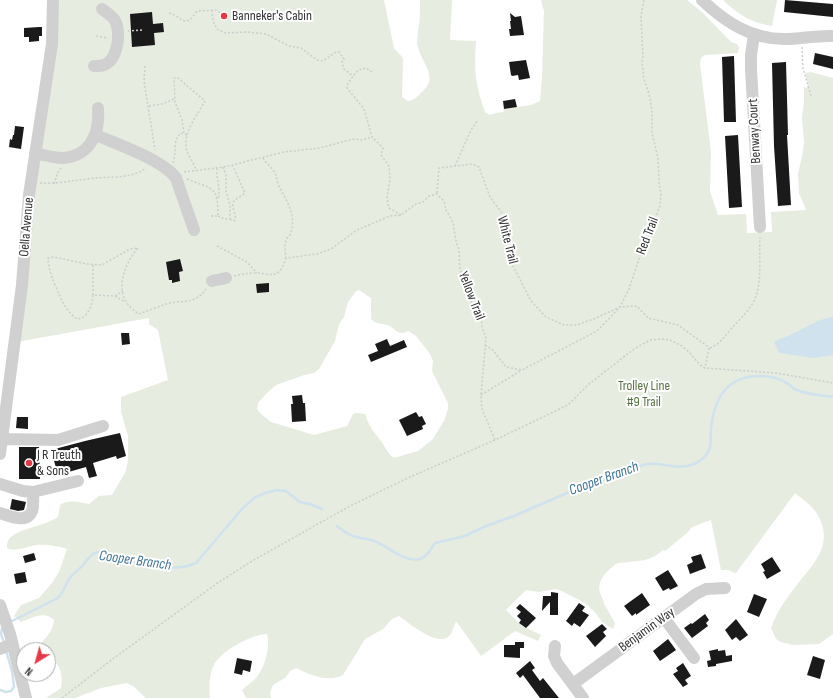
<!DOCTYPE html>
<style>
body{margin:0}
#map{position:relative;width:833px;height:698px;overflow:hidden;background:#fff;font-family:"Sofia Sans Condensed",sans-serif}
canvas{display:block}
.north{position:absolute;left:16px;top:642px;width:40px;height:40px;box-sizing:border-box;background:#fff;border:1px solid #adadad;border-radius:50%;rotate:217deg;font-size:11px;font-weight:700;line-height:16px;text-align:center;color:#333}
.north::after{content:'';display:block;margin:auto;width:14px;height:18px;background:#e63946;clip-path:polygon(50% 0,100% 100%,50% 72%,0 100%)}
</style>
<div id="map">
<canvas width="833" height="698"></canvas>
<div class="north">N</div>
</div>
<script>
const c = document.querySelector('canvas').getContext('2d');
c.lineJoin = 'round';
function fillPath(path, color) { c.fillStyle = color; c.fill(path, 'evenodd'); }
function trace(path, color, width, dash) { c.strokeStyle = color; c.lineWidth = width; c.lineCap = dash ? 'butt' : 'round'; c.setLineDash(dash || []); c.stroke(path); }
function drawText(font, color, halo, rows, align = 'center') {
  c.font = font + ' "Sofia Sans Condensed",sans-serif'; c.lineWidth = 4; c.setLineDash([]); c.textBaseline = 'middle'; c.strokeStyle = halo; c.fillStyle = color; for (const [text, x, y, turn = 0] of rows) {
    c.save(); c.translate(x, y); c.rotate((+turn || 0) * Math.PI / 180); c.textAlign = isNaN(turn) ? turn : align; if (halo) c.strokeText(text, 0, 0); c.fillText(text, 0, 0); c.restore();
  }
}
fillPath(new Path2D(`
 M56,0H384L394,48L403,58L402,97L408,101C415,100 418,96 423,91C440,76 419,61 417,43C417,38 418,31 419,25C420,16 420,8 420,0H452L450,40L476,41C474,71 475,83 485,112L490,115L496,113L504,112L503,109L531,105L540,101L542,78L544,11L541,0H687L703,13L731,42L737,44L739,47L738,53L705,55L701,58L700,64L711,152L710,191L718,215L746,214L747,233L772,232L771,212L806,210L799,193L798,174L802,156L804,143L802,117L804,102V87L807,88L808,84L805,73L811,72L833,78V634L819,644L793,645L781,642L776,639L771,628C776,613 786,599 796,586C811,566 833,548 820,519C815,508 804,500 795,493L736,573L728,570H721L711,520L692,527L687,533L665,551L663,550C652,560 642,561 628,562C625,563 619,562 616,564C614,565 611,568 609,570C598,580 596,589 605,603L603,602L615,623L613,629L602,622L595,612L585,603L562,591L556,589L539,592L526,590L506,610L522,626L541,635L538,641L515,631L481,656L456,621C454,626 452,634 448,637C436,646 409,623 399,616L392,619L383,629L365,639L343,675C327,683 311,675 296,668L290,671L285,678L273,685L270,693L271,698H246L242,690C246,686 251,683 255,679C264,670 271,647 267,634C252,634 218,652 213,667C209,677 209,687 210,698H146L133,686L127,683L101,688L75,698H46L61,688C63,676 61,665 51,658L48,659V650H30C41,645 53,633 54,620C44,610 32,618 21,622L14,616L21,605L39,598L52,583L59,572L67,549C59,546 45,544 36,545C26,547 17,552 7,548C7,544 7,540 11,537C23,527 43,527 58,517L60,505C69,499 79,502 89,504L99,496L112,495L125,473L128,462V436L121,412V397L168,380L158,330L149,324V318L17,342ZM359,290L371,298V319C377,325 383,323 390,326C393,328 397,333 401,333C403,333 406,332 408,331L416,336L430,354L433,361L432,371L448,403V409L444,421L432,440L418,451L394,458C387,453 385,446 380,440C373,430 369,427 365,414L356,413L353,414L347,426L314,435L271,422L261,414L257,409L258,403L266,394L276,385L304,375L314,373L319,369L335,341L339,324L344,317L348,302L356,291Z
 M723,0H777L772,26C752,23 737,14 723,0Z`), '#e6ecdf');
fillPath(new Path2D(`
 M833,317V355L814,358L779,353L774,342C780,338 787,337 794,333C807,327 818,319 833,317Z`), '#cfe2ee');
trace(new Path2D(`
 M337,526C343,531 348,535 356,537C362,539 368,538 374,541C388,546 404,563 420,559C427,557 430,550 435,543L465,536L486,526L514,516L567,493L646,464C663,462 678,471 694,464C701,461 706,457 709,450C712,443 710,436 711,429C714,399 727,375 761,376C770,376 780,379 787,383C790,385 793,389 797,390C808,395 822,395 833,397
 M10,622L58,598C63,592 65,586 69,579C73,573 79,570 84,564C87,560 90,555 95,553C102,549 113,557 121,559C144,565 174,573 196,563L242,509L254,498L265,493L277,490L286,491L300,502L310,504L322,509
 M3,640L1,634L2,628L4,626
 M0,690L6,692L11,691L14,687L12,671L6,651`), '#cfe2ee', 2.5);
fillPath(new Path2D(`
 M785,0L833,4V17L784,12Z
 M152,12L153,24L163,23L164,32L154,33L155,45L132,47L130,14Z
 M510,13L515,17L521,16L524,35L510,36L509,29H511L510,21H511Z
 M39,27H42V36H39V41L29,42V37H24V28Z
 M815,53L833,57V69L813,64Z
 M734,56L736,122H724L722,57Z
 M526,60L530,78L519,80L518,75L512,76L511,75L509,62Z
 M786,62L788,135H787L791,205L778,206L774,146L772,63Z
 M515,99L517,107L504,109L503,101Z
 M15,126L24,127L21,149L9,147L10,139L12,140L13,135H14Z
 M738,135L742,207L729,208L725,136Z
 M180,259L183,271L179,272L180,281L172,283V280H169L166,262Z
 M269,283V292L257,293L256,284Z
 M121,333H129L130,344L122,345Z
 M387,339L390,346L404,340L407,347L371,362L368,355L378,351L375,344Z
 M302,395L303,403H305L306,421L292,422L291,404H293L292,396Z
 M416,412L419,417L422,416L426,424L422,426L423,429L407,436L399,420Z
 M17,417H28V429L16,428Z
 M120,433L126,456L117,459L116,456L93,463L97,476L89,478L86,467L58,475L51,450L85,441Z
 M19,447H39L40,479H19Z
 M12,499L26,502L24,510L18,511L10,509Z
 M34,553L36,560L25,563L23,556Z
 M701,554L706,568L690,574L687,565L693,562L691,557Z
 M772,557L781,571L767,579L763,572L765,571L761,564Z
 M668,570L678,586L670,590L669,588L663,591L655,578Z
 M25,572L27,582L16,584L14,574Z
 M551,592L558,593V615H550V602L542,611L543,596H551Z
 M642,593L650,605L636,615V613L632,616L624,606Z
 M754,594L767,599L759,617L747,612Z
 M579,603L585,607L582,611L589,615L580,627L574,623L572,626L566,621Z
 M520,604L536,618L526,628L519,623L521,620L517,616L521,612L516,608Z
 M705,614L709,620L706,623L708,626L692,638L684,628L691,623L692,624Z
 M736,619L748,635L740,641L736,637L732,640L725,630Z
 M602,624L607,629L603,632L606,636L595,647L586,636Z
 M668,639L676,650L660,661L653,651Z
 M515,642H524V648H520V658L504,657V645H515Z
 M718,649V651L725,650L726,656L732,655V661L716,664V666L708,667L707,661L711,660L709,651Z
 M813,656L825,660L820,679L807,675Z
 M237,658L252,661L250,672L243,670L242,675L234,673Z
 M530,661L535,668L532,670L540,681L543,678L559,698H540L523,675L520,678L516,673Z
 M683,663L691,676L685,680L688,684L683,687L673,674L678,671L676,668Z`), '#1a1a1a');
trace(new Path2D(`
 M212,10L213,21L217,29L225,33L248,32L266,34L289,46L301,48L317,60L323,61L336,52H339L344,59L342,62L344,69L353,76
 M169,13C184,17 184,30 197,11L216,10L222,14
 M128,31L142,30
 M96,36L108,38
 M802,47L803,68L811,96
 M145,66L144,81L155,150
 M372,72L366,68L358,70L348,83L347,88L364,109L372,137L383,148L381,155L389,166L390,179L387,198L389,208L401,215
 M149,106L162,104L174,99
 M184,133L182,120L175,102L174,78H178L205,101C198,114 181,135 187,151C189,158 195,164 196,171
 M263,158C266,163 271,167 275,173C277,177 277,183 280,188C288,203 297,217 290,235C283,240 285,250 286,258
 M173,163C177,153 172,140 181,133L187,135
 M455,166L471,130L478,120
 M217,168C216,180 221,187 218,199
 M184,172L224,167L284,152L320,148L353,139L362,140L372,137
 M187,179C213,190 218,185 218,216H211
 M40,183C60,184 76,180 95,178C111,177 134,178 146,168
 M54,184L58,172L61,168
 M437,193L439,168L472,164L479,167L490,197L505,217L512,264L531,301L546,317L564,325H577L596,318L620,307L637,306L648,318L678,325L707,346L709,348L705,368
 M218,216L224,219H230V205L226,191V175L223,167
 M230,219L233,221L235,220C237,214 230,206 234,201C237,198 242,196 245,193L232,164
 M217,246L247,262L257,273
 M93,265V295L115,296L123,291
 M234,276C242,274 249,273 257,273C275,275 279,278 286,258L317,254L331,249L357,230L390,216L401,215L416,204L423,202L429,196L437,194L444,201L446,210L453,222L456,241L459,250L460,270L466,278L468,292L472,303L481,316L482,328L486,337L481,395L482,409L495,440
 M93,295C92,306 88,318 77,319C63,308 62,300 55,285C51,274 49,271 48,258L54,257L87,264L102,265L130,249L138,248C126,262 117,283 125,300C128,306 134,310 138,314C148,311 157,307 166,304C182,299 194,306 206,289
 M115,296L125,302
 M485,345L493,350L506,367L522,370L597,331L620,307L629,289L639,259L660,206L661,194L659,183L658,158L652,133V111L649,94L644,79L642,63L643,56L641,16L644,0
 M710,348C720,344 725,336 732,328C741,318 752,308 756,296C762,278 759,256 760,237
 M481,395L522,370
 M62,698L114,658L219,582L252,561L350,506L410,477L495,440L568,405L589,384L634,349L650,340L662,339L670,340L682,346L689,352L700,365L705,368L776,373L833,383`), '#cdcdcd', 1.5, [2, 2]);
trace(new Path2D(`
 M702,0C725,22 751,39 784,39C800,39 817,35 833,36
 M754,35L751,55V69L760,227
 M94,66C97,66 101,66 104,65C118,60 122,30 114,19C111,15 106,12 102,9
 M96,135C117,144 163,160 176,178L194,230
 M35,153C44,155 53,158 63,158C91,156 100,132 98,108
 M212,281L226,278
 M2,439L58,440L103,426
 M0,454L22,285L29,195L52,44L53,0
 M0,484L23,491L33,492L78,481
 M0,513C9,516 27,524 32,511C34,506 33,498 33,492
 M0,605L10,634L26,698
 M664,618L694,658
 M555,646L554,656L557,663L583,698
 M0,649L12,644
 M573,684L696,594L706,589L725,588`), '#d0d0d0', 12);
for (const [x, y, r, color] of [
 [224,16,4,"#e63946"],
 [29,463,4,"#e63946"]
]) { const dot = new Path2D(); dot.arc(x, y, r, 0, 2 * Math.PI); c.fillStyle = color; c.fill(dot); trace(dot, '#fff', 1.5); }
drawText('14px', '#333', '#fff', [
 ["Banneker's Cabin",232,16],
 ["J R Treuth",37,455],
 ["& Sons",37,471]
], 'left');
drawText('14px', '#333', '#fff', [
 ["Benway Court",755,131,-93],
 ["Oella Avenue",27,227,-85],
 ["Red Trail",648,236,-69],
 ["White Trail",507,240,76],
 ["Yellow Trail",471,296,69],
 ["Benjamin Way",647,630,-36]
]);
drawText('14px', '#56703f', '#fff', [
 ["Trolley Line",644,386],
 ["#9 Trail",644,402]
]);
drawText('italic 15px', '#3f7597', '#fff', [
 ["Cooper Branch",604,479,-20],
 ["Cooper Branch",135,561,8]
]);
</script>
